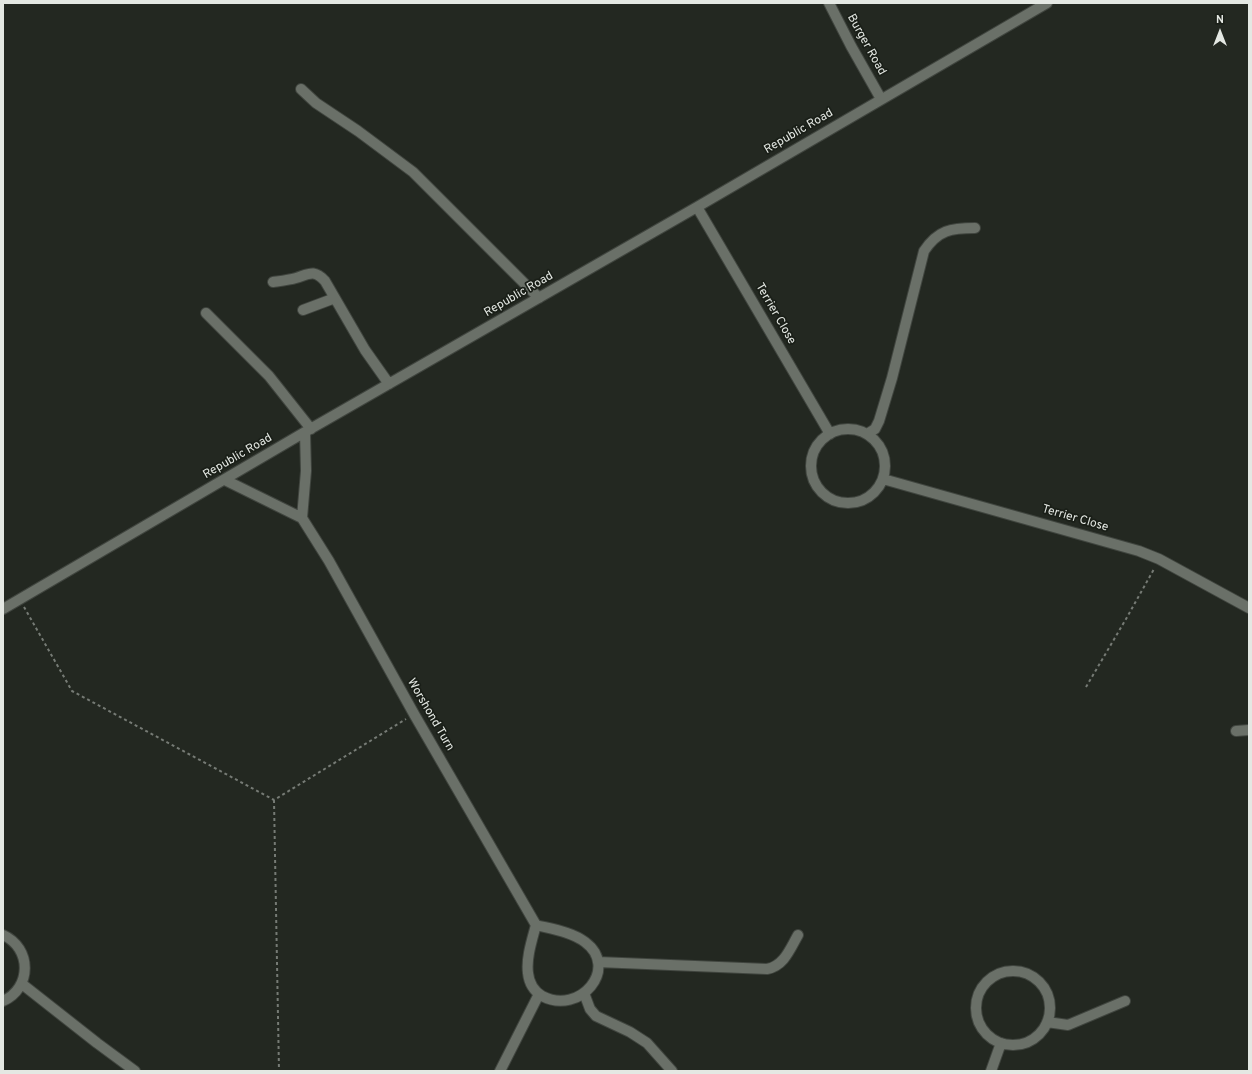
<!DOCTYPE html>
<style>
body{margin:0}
#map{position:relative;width:1252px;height:1074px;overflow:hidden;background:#232821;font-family:Overpass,sans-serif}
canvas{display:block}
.frame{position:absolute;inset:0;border:4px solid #e4e8e3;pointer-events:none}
.north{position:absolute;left:1200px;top:12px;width:40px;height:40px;-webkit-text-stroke:3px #1a1f18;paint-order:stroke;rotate:0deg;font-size:11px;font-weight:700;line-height:16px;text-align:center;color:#e4e8e3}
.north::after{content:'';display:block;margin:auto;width:14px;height:18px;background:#e4e8e3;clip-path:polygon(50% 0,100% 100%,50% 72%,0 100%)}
</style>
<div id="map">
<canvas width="1252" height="1074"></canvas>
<div class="frame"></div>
<div class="north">N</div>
</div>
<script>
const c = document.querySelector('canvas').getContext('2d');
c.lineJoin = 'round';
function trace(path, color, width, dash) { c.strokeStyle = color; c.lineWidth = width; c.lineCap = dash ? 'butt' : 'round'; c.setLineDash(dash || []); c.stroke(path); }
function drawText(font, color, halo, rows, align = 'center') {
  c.font = font + ' Overpass,sans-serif'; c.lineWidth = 3.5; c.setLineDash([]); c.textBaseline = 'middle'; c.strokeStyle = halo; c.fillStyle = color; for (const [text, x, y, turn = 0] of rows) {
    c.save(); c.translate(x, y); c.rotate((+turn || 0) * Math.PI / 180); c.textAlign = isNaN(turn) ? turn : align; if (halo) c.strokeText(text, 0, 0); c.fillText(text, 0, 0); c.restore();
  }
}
const minor = new Path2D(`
 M829,3L851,46L881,99
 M301,89L316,103L358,131L413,172L539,298
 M697,207L830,434
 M273,282C280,281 289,280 296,278C309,274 314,269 325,281L365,350L389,384
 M303,310L335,298
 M206,313L269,376L311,429
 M811 466a37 37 0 1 1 74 0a37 37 0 1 1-74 0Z
 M867,434L875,429L879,421L892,378L924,251C938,230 951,228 975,228
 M883,479L1139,551L1159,559L1249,608
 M225,480L302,518L329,561L414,714L536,925
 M302,518L306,471L305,432
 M3,609L305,432L697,207L1047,3
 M1236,731L1249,730
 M536,925C552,929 572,932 585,942C620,968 580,1016 542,996C534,991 529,983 528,973C526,958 532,940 536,925Z
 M3,935C32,948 32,988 3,1001
 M598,962L767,969C784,966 790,949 798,935
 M976 1008a37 37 0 1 1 74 0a37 37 0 1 1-74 0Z
 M22,984L97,1043L135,1071
 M584,993L590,1009L596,1016L630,1032L647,1043L672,1071
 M1047,1022L1068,1025L1125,1001
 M500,1071L539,994
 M991,1071L1001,1043`);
trace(minor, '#40453f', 12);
trace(new Path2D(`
 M24,607L72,691L274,800L406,719
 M1086,687L1126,619L1154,569
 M274,800L279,1071`), '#767b75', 2, [3, 3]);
trace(minor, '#6a7068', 10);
drawText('12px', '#e4e8e3', '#1a1f18', [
 ["Burger Road",866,45,61],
 ["Republic Road",799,132,-30],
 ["Republic Road",519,295,-30],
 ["Terrier Close",775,314,60],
 ["Republic Road",238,457,-30],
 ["Terrier Close",1075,519,16],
 ["Worshond Turn",430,715,60]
]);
</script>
